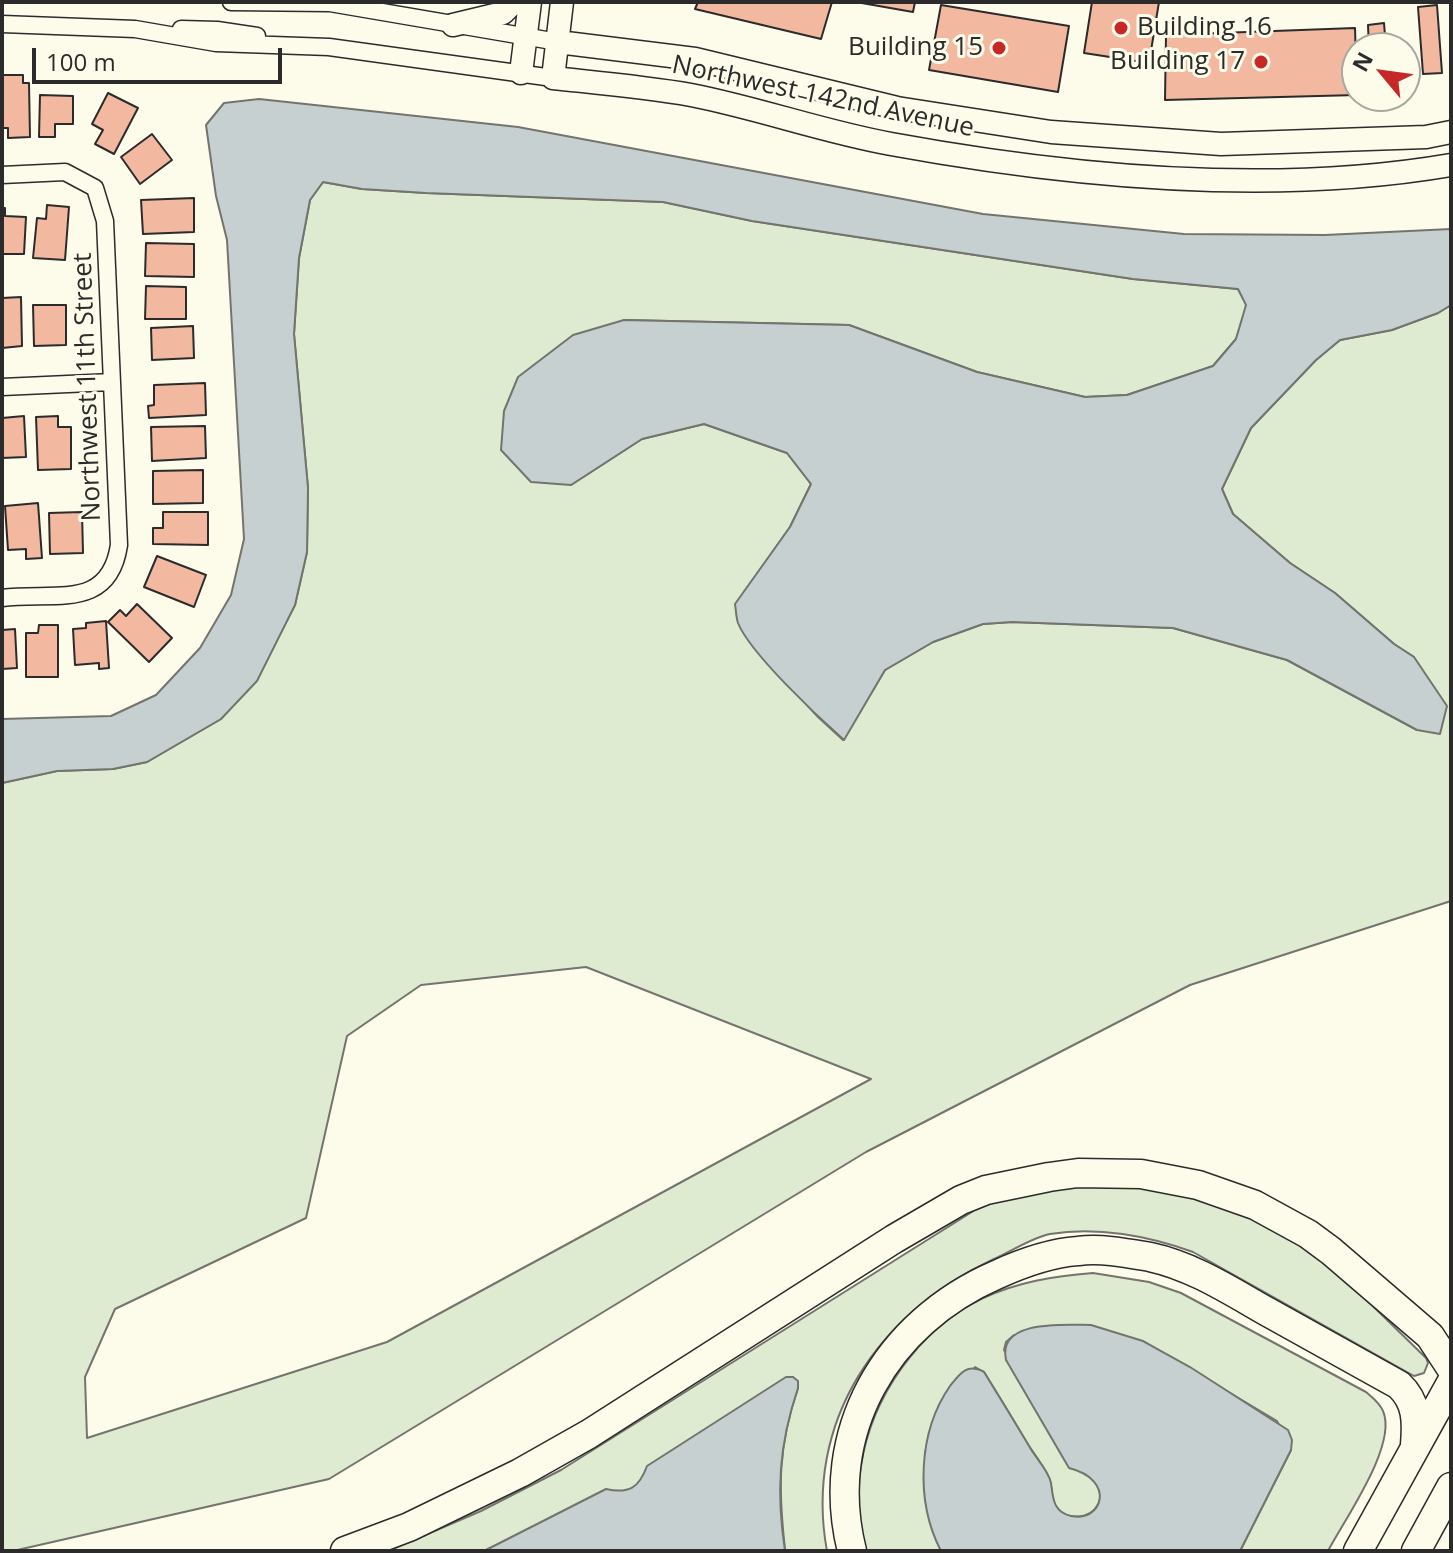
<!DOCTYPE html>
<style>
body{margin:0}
#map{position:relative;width:1453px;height:1553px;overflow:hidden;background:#fdfbea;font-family:"Open Sans",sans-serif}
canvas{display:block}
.frame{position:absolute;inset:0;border:4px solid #2b2b2b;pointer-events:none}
.north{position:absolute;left:1341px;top:32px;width:80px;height:80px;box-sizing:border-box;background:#fdfbea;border:2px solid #a9a89e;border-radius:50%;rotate:299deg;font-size:22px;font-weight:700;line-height:32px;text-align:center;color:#2b2b2b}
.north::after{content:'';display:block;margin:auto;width:28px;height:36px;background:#c62828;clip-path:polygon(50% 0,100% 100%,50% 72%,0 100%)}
.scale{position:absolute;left:32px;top:48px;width:250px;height:36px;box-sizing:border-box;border:4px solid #2b2b2b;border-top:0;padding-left:10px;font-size:24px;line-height:28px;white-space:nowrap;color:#2b2b2b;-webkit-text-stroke:6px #fdfbea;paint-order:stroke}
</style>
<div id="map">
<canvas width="1453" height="1553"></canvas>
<div class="frame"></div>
<div class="north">N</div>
<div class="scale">100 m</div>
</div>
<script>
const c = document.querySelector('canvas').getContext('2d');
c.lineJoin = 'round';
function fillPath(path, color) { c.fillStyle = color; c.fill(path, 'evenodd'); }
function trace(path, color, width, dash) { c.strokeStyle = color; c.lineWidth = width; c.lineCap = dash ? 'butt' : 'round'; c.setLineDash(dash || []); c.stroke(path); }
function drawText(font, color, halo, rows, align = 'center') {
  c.font = font + ' "Open Sans",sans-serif'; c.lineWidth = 6; c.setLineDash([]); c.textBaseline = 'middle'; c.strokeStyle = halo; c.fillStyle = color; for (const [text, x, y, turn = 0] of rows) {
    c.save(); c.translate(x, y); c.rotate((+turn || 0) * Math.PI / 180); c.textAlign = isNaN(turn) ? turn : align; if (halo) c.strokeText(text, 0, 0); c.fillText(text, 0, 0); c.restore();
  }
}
const green = new Path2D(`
 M323,182L362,189L426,193L663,202L752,221L1133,279L1238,289L1247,305L1236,339L1213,366L1127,395L1085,397L977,372L849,325L624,320L571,485L642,439L704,424L787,453L811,484L790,527L736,604L752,645L818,717L843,740L885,670L933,642L983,624L1012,622L1173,628L1287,660L1417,730L1414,657L1394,644L1335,593L1290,563L1233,514L1222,489L1251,428L1316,360L1340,340L1392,330L1438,313L1451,305V901L1190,985L866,1152L329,1479L13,1551H2V783L57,771L113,769L147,762L221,719L276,641L295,605L307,552L308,488L294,334L299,258L310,200ZM586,967L871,1079L387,1342L87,1438L85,1377L115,1309L306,1218L347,1036L421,985Z
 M1127,1183L1193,1194L1277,1229L1334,1268L1426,1358L1428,1363L1424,1373L1414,1376L1193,1252C1149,1236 1097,1226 1050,1234C1031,1238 1012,1251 994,1259C879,1312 803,1421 827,1551H785V1549C778,1487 778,1447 798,1388L793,1377H787L727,1416L634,1489L520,1534L484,1551H388L481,1511L561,1470L975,1210C1025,1186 1073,1187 1127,1183Z
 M1093,1273L1149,1282L1181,1293L1366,1392C1373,1398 1380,1403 1383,1411C1398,1445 1344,1520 1328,1551H1240L1291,1450L1277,1421L1143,1341L1014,1335L1006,1342L1004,1350L1080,1471C1096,1478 1108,1493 1095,1509C1087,1518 1071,1519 1061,1512C1049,1503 1054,1489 1049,1478C1044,1467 1036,1456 1029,1446C1014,1421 999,1396 984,1372L975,1367L925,1452V1485L929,1518L941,1551H863C860,1522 856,1495 861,1466C871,1398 919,1329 981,1299C1017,1282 1054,1276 1093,1273Z`);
fillPath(green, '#deebd1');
trace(green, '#74746e', 2);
const water = new Path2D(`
 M259,99L518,127L983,214L1184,234L1325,235L1451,229V305L1438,313L1392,330L1340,340L1316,360L1251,428L1222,489L1233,514L1290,563L1335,593L1394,644L1414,657L1447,706L1440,734L1417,730L1287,660L1173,628L1012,622L983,624L933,642L885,670L844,740C818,717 750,653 738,623C736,617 736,610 735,604L790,527L811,484L787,453L704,424L642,439L571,485L531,482L501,450L504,411L518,377L573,335L624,320L849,325L977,372L1085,397L1127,395L1213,366L1236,339L1246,305L1238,289L1133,279L752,221L663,202L426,193L362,189L323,182L310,200L299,258L294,334L308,488L307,552L295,605L257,681L221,719L147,762L113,769L57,771L2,783V719L111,716L156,695L200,648L231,595L244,539L227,240L216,196L206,125L224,103Z
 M1091,1325L1143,1341L1190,1367L1288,1430L1292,1440L1291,1450L1240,1551H941C915,1501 918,1432 950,1386C960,1373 967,1363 984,1372C1000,1398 1016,1424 1032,1451C1038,1460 1049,1472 1051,1483C1053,1498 1053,1512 1071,1516C1102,1523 1117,1480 1069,1468L1006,1360C997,1319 1065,1325 1091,1325Z
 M786,1377H793L798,1381V1388C779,1444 776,1492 785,1551H484L606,1489C629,1494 639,1488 647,1466Z`);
fillPath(water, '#c7d0d0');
trace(water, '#74746e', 2);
const building = new Path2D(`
 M698,2H832L821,39L695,9Z
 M856,2H915L913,12Z
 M1092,2H1159L1149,63L1084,53Z
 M941,5L1069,26L1058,92L929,70Z
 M1437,5L1442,73L1423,74L1418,7Z
 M1384,23L1386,48H1369L1368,25Z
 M1355,28L1357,95L1165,100L1166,35Z
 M2,75H23V83H29L30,137L8,138V128H2Z
 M108,93L138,108L114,154L95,144L103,130L92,124Z
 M40,95L73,96V124H55V137H39Z
 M152,134L172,160L140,184L121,157Z
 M194,198V232L143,234L141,200Z
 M47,205L69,207L65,260L33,258L37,218L46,219Z
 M2,208H5V216L26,217L24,254H2Z
 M146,243L194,244V277L145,276Z
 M146,286L186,287V319H145Z
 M21,297L22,346L2,348V298Z
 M33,305H66V345L34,346Z
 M193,326L194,358L152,360L151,328Z
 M205,383L206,415L149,418L148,406L154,405V385Z
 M24,416L26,457L2,458V418Z
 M58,416V427H71V469L38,470L36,417Z
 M205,426L206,458L152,461L151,427Z
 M203,470V503L153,504V471Z
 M38,503L42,558L26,559V549L8,550L5,506Z
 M82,512L83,553L50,554L49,513Z
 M163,512H208V545L153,544V528H163Z
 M157,556L206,575L194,607L144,587Z
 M137,604L172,638L149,662L108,622L120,610L126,616Z
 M106,621L109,668L99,669V663L75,665L73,629L86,628V623Z
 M39,625H58V677H26V633H38Z
 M15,629L17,668L2,669V630Z`);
fillPath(building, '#f2b8a0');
trace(building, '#2b2b2b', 2);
const street = new Path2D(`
 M231,2L330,3
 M324,2L558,42
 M2,24L135,29L216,43L329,47L553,78
 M181,29L217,30L257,36
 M2,175L65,172L95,188L105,221L119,545C109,612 53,591 2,598
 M2,387L112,382`);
const secondary = new Path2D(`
 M562,2L553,78C599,83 645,87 691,95C758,108 824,132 891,144C1071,177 1270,196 1451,165
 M453,25L503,13L514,2
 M558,42L695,59L897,108L1051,132L1221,144L1426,137L1451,132
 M521,73L530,2`);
const highway = new Path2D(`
 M345,1551L409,1527L520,1473L589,1434L894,1239L961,1200L986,1190L1049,1177L1078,1173L1141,1174L1198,1185L1255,1205L1308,1234L1331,1251L1430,1336L1451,1368
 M852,1551C822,1432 886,1323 996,1275C1022,1263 1050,1253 1078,1251C1102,1248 1127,1253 1150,1257C1192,1266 1229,1290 1266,1311C1310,1335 1354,1360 1399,1385C1417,1402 1417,1421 1415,1445
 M1358,1551L1451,1383
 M1416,1551L1451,1487`);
trace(street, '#2b2b2b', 19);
trace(secondary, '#2b2b2b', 25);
trace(highway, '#2b2b2b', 31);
trace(street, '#fdfbea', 16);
trace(secondary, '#fdfbea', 22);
trace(highway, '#fdfbea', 28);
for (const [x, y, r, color] of [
 [1121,28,8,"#c62828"],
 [999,48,8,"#c62828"],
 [1261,62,8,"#c62828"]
]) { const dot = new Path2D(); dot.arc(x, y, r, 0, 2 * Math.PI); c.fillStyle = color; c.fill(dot); trace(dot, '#fdfbea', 3); }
drawText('26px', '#2b2b2b', '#fdfbea', [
 ["Building 16",1137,28,"left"],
 ["Building 15",983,48],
 ["Building 17",1245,62]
], 'right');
drawText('26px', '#2b2b2b', '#fdfbea', [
 ["Northwest 142nd Avenue",823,97,12],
 ["Northwest 11th Street",88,387,-92]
]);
</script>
